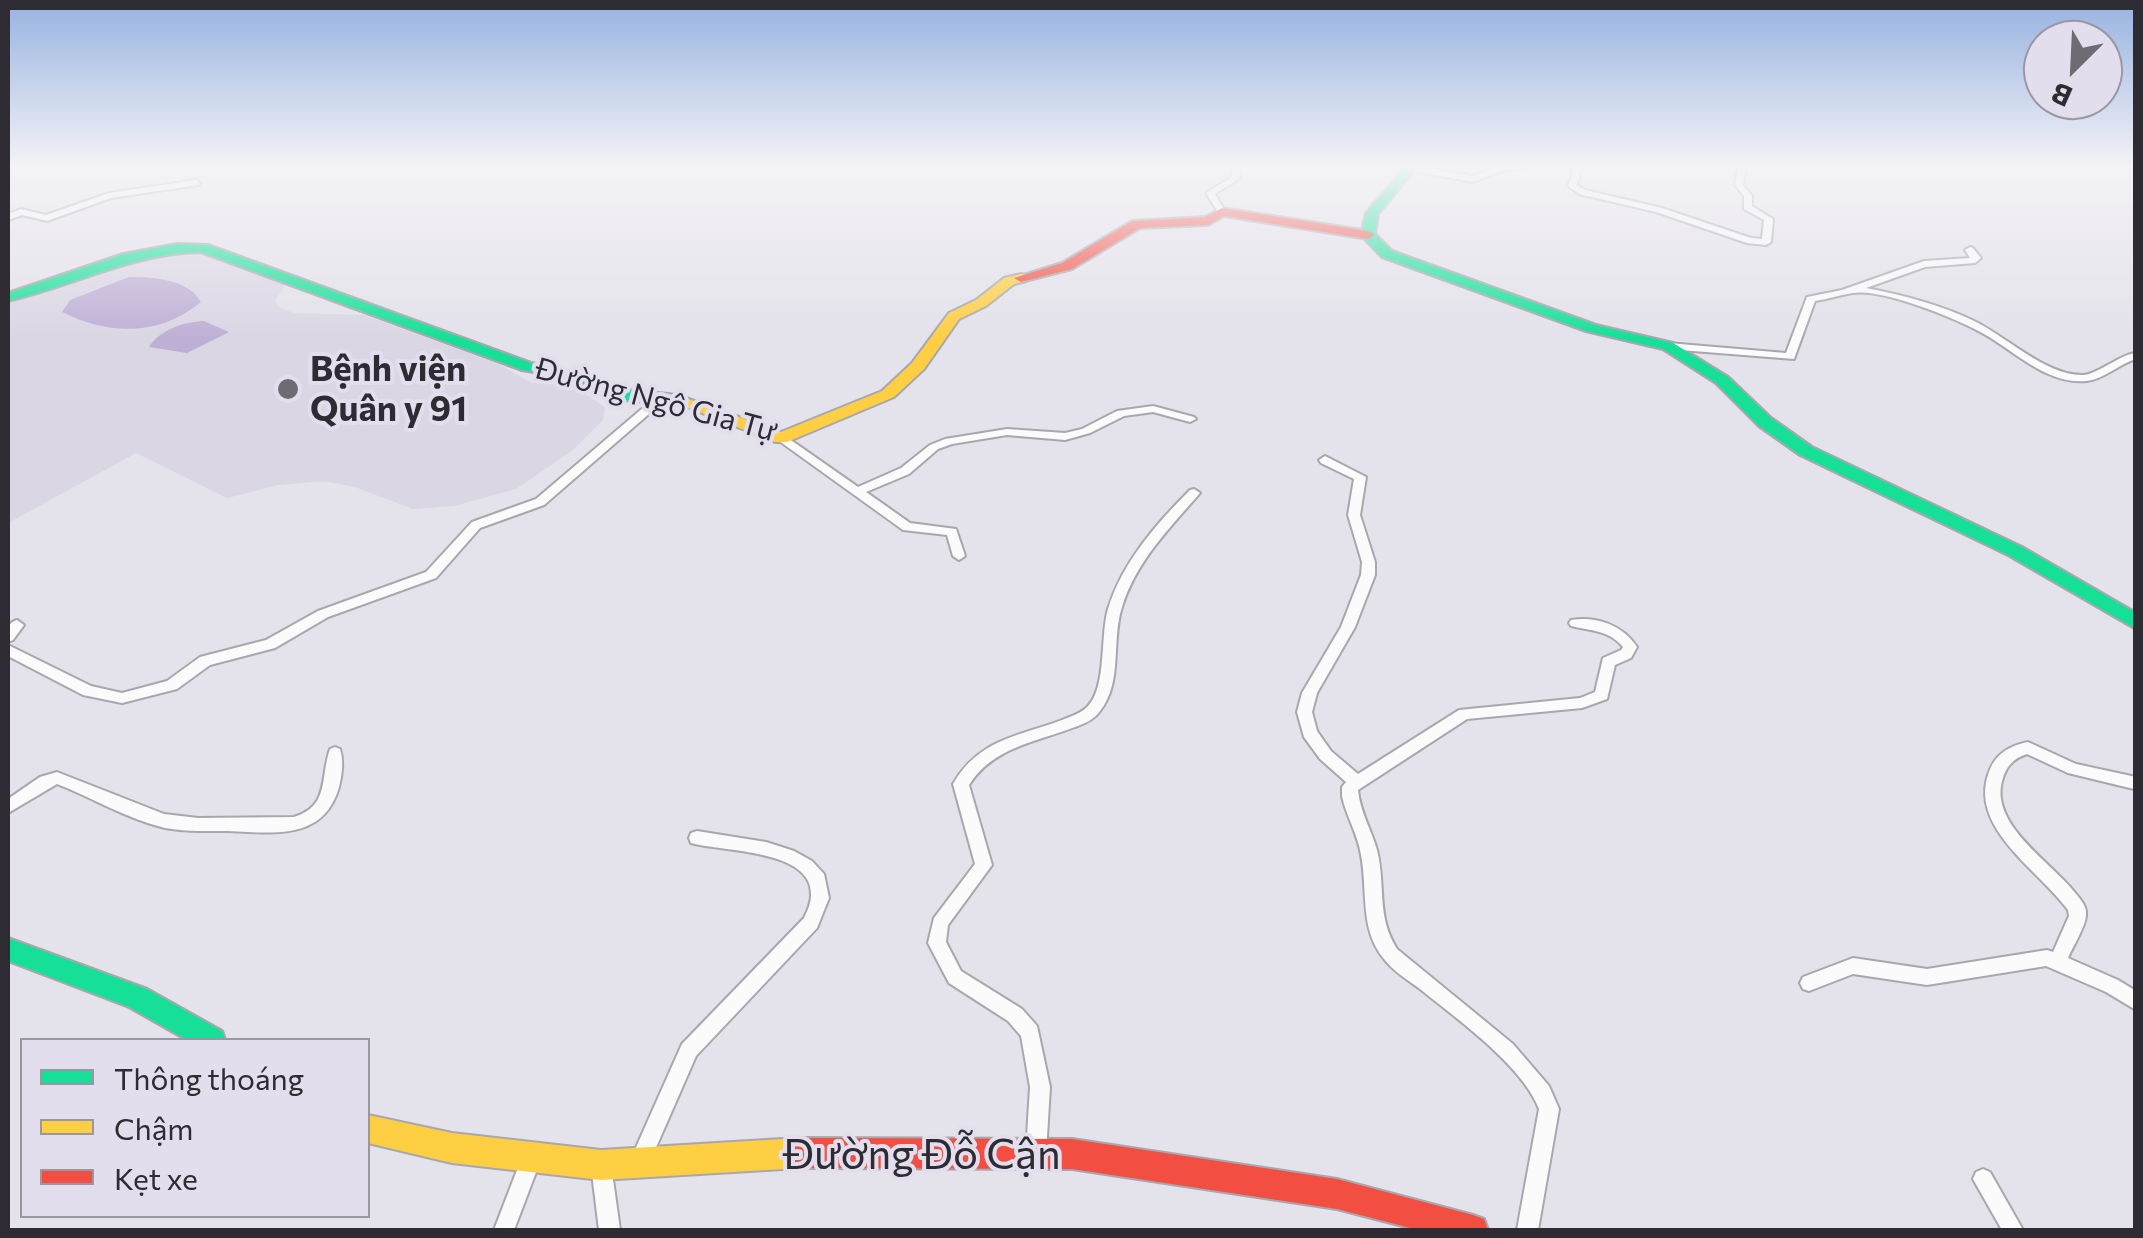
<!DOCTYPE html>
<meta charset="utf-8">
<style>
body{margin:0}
#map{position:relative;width:2143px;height:1238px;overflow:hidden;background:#e4e2ea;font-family:Commissioner,sans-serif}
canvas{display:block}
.frame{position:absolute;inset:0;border:10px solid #2e2c32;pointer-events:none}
.legend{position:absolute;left:20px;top:1038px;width:350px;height:180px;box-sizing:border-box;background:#e3deed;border:2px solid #9b97a2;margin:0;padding:12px 18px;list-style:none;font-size:30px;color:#2e2c32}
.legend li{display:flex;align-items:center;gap:20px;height:50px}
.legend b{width:50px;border:2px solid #9b97a2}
.north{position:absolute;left:2023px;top:20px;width:100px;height:100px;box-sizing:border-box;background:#e3deed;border:2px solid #9b97a2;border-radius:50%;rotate:204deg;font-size:28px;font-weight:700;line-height:40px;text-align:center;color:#2e2c32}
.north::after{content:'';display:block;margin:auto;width:35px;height:45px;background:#6e6c72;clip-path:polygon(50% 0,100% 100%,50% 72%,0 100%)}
</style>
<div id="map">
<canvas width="2143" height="1238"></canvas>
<div class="frame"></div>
<ul class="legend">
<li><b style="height:12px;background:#16e098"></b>Thông thoáng</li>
<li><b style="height:12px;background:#ffcf43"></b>Chậm</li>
<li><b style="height:12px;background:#f24e42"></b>Kẹt xe</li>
</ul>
<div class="north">B</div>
</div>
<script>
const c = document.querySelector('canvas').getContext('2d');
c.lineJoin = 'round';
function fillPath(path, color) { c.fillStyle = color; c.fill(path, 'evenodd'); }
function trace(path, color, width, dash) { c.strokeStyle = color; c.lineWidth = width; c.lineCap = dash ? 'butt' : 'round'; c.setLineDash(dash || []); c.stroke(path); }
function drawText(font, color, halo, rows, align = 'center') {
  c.font = font + ' Commissioner,sans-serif'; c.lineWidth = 8; c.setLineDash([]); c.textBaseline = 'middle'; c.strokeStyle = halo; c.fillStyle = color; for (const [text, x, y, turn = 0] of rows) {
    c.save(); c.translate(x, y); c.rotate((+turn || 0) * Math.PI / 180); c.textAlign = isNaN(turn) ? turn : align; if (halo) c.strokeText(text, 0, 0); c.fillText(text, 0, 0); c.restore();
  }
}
fillPath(new Path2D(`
 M194,248L286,284L275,301L280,308L295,313L364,315L498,364L532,383L554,384L584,393L605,407L603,420L573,450L516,489L454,506L413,509L355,487L324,481L278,485L227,498L136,453L8,523V300L49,289L148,252Z`), '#dad6e4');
fillPath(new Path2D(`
 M129,277C152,277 189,279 201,302C159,337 108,335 62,312L70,300Z
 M204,321L229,332L187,353L149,347C161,329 183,322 204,321Z`), '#beb0d5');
const street = new Path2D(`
 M1231,165H1239L1240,178L1215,194L1226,212L1222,215L1219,214L1206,193L1232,177Z
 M1410,165L1472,176L1504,165H1537L1533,168L1505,170L1473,182L1407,170L1406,168Z
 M1563,165H1573L1581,168L1577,185L1585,190L1662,208L1751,238L1762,239L1764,220L1744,209V196L1735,185L1738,165H1746L1743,185L1752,196V206L1773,219L1771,242L1766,245L1747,243L1656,212L1579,194L1568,186L1573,171Z
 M196,180L200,183L199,185L111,198L47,221L22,215L8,220V214L21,209L46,215L109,193Z
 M1970,247L1973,248L1981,258L1975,263L1925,267L1866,288C1903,295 1938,304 1972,320C2005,335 2047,377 2084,375C2099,373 2117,357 2134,353L2136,359C2119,364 2104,379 2087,381C2047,385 2016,352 1984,334C1958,319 1882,288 1853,293C1840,295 1828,299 1815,301L1794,359L1668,349L1663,346L1668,343L1786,353L1807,297L1842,290L1924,261L1970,258L1965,250Z
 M661,395L665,396V400L544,505L480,528L436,578L328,617L275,648L210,665L177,689L122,703L83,695L8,656V645L91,686L122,693L167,681L200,657L266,640L318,611L426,572L472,522L536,499L657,396Z
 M1153,406L1194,417L1196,419L1190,422L1153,412L1124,416L1090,433L1065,440L1007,435L952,444L938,449L909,474L866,492L910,523L956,529L965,556L959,560L953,556L947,535L903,530L775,438L781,435L785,436L858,487L901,468L930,445L945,439L1007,429L1065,433L1082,429L1117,411Z
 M1325,456L1366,477L1360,515L1375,562V575L1355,627L1317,693L1312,712L1317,731L1331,751L1358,774L1459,710L1580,698L1595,692L1603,658L1621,650L1623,647C1609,630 1591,631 1571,626L1569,623L1571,620C1596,616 1623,625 1637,647L1631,658L1615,665L1607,699L1582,708L1467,719L1358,790C1360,812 1371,829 1377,850C1386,886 1376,916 1397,949L1513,1044L1549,1086L1559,1109L1538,1230H1517L1539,1109C1523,1066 1456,1018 1420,989C1408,980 1393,971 1384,959C1359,929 1368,890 1361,855C1358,834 1346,816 1342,796V787L1346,782L1320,759L1304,737L1297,712L1302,693L1341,627L1361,575L1362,562L1348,515L1354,479L1321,463L1319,460Z
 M1194,489L1200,493C1170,528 1136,561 1122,607C1111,640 1123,682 1100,711C1095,719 1084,724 1075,727C1036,742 993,747 969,785L992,865L948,925L946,942L961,971L1022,1009L1037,1026L1050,1087L1046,1153L1043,1160L1036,1163L1029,1160L1026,1153L1030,1087L1021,1036L1008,1021L949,983L928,943L934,918L975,864L953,784C979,739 1017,737 1062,720C1070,717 1082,713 1088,706C1107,686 1100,635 1108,609C1122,563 1156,524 1190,490Z
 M17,620L24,625L13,640L8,642C8,632 6,623 17,620Z
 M2028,742L2076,764L2136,777L2134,789L2068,773L2027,754C2012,759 2006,767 2002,781C1990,826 2053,863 2076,894C2081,900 2087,907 2086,915C2086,926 2072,948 2068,958L2118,980L2136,991V1010L2106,992L2046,966L1927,985L1853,974L1809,991L1803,989L1800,983L1803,977L1853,958L1927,969L2047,950L2053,952L2069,916L2068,910C2040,871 1970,829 1988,775C1994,755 2008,746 2028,742Z
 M335,747L340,749C344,761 342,775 339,787C324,841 273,833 228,831C207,831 186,832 165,828C127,819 93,798 57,784L8,813V799L40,777L57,772L164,814L198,818L294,817C330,806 320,777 330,749Z
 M697,831L766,842L794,851L812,861L824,874L829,898L817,928L696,1056L647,1168L640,1171L633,1168L630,1161L682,1044L804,918C807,912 811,903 811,896C814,849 722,852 691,843L689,838L691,833Z
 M531,1149L538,1152L541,1159L514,1230H494L524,1152Z
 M601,1155L608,1158L611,1165L620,1230H599L591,1165L594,1158Z
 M1983,1169L1990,1172L2023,1230H2002L1973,1179L1976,1172Z`);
const fast = new Path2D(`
 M1407,165H1419L1378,214L1375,234L1392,251L1596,325L1673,343L1728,377L1771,418L1812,447L2022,547L2136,613V629L2008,555L1800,455L1759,426L1716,383L1663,349L1586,331L1382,257L1361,235L1366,213Z
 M177,244L208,245L531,363L556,367L617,389L677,395L685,400L677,405L614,399L547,374L522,370L201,252C132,253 74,286 8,301V293L123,254Z
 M8,938L147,989L222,1031L225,1040H187L129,1007L8,961Z`);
const slow = new Path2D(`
 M1021,274L1026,275V281L1014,284L986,306L959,319L924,369L894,397L787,442H775L669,400L671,397H683L781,432L882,391L912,363L949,313L976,300L1004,278Z
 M368,1115L452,1133L601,1150L799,1138L809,1143L814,1153L809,1163L799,1168L601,1180L452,1163L368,1143Z`);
const jam = new Path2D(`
 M1222,208L1368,231L1375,235L1368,239L1224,216L1208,225L1140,228L1072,269L1021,282L1014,278L1062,263L1132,221L1205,217Z
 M799,1138L1072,1139L1337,1179L1473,1215L1484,1219L1488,1230H1418L1337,1209L1072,1169L799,1168L789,1163L784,1153L789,1143Z`);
trace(street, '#a9a7ad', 4);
trace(fast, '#a9a7ad', 4);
trace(slow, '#a9a7ad', 4);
trace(jam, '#a9a7ad', 4);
fillPath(street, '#fbfbfc');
fillPath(fast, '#16e098');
fillPath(slow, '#ffcf43');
fillPath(jam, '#f24e42');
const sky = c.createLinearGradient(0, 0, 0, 338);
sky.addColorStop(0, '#97b2e0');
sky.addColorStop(0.49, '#f3f2f6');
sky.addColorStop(1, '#f3f2f600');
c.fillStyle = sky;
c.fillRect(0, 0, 2143, 338);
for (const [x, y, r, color] of [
 [288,389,12,"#6e6c72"]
]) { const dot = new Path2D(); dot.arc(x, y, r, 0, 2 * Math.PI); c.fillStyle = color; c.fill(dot); trace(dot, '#e3deed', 4); }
drawText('30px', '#2e2c32', '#e3deed', [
 ["Đường Ngô Gia Tự",656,400,15]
]);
drawText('bold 35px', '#2e2c32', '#e3deed', [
 ["Bệnh viện",310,369],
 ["Quân y 91",310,409]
], 'left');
drawText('42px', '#2e2c32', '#e3deed', [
 ["Đường Đỗ Cận",922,1155]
]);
</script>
